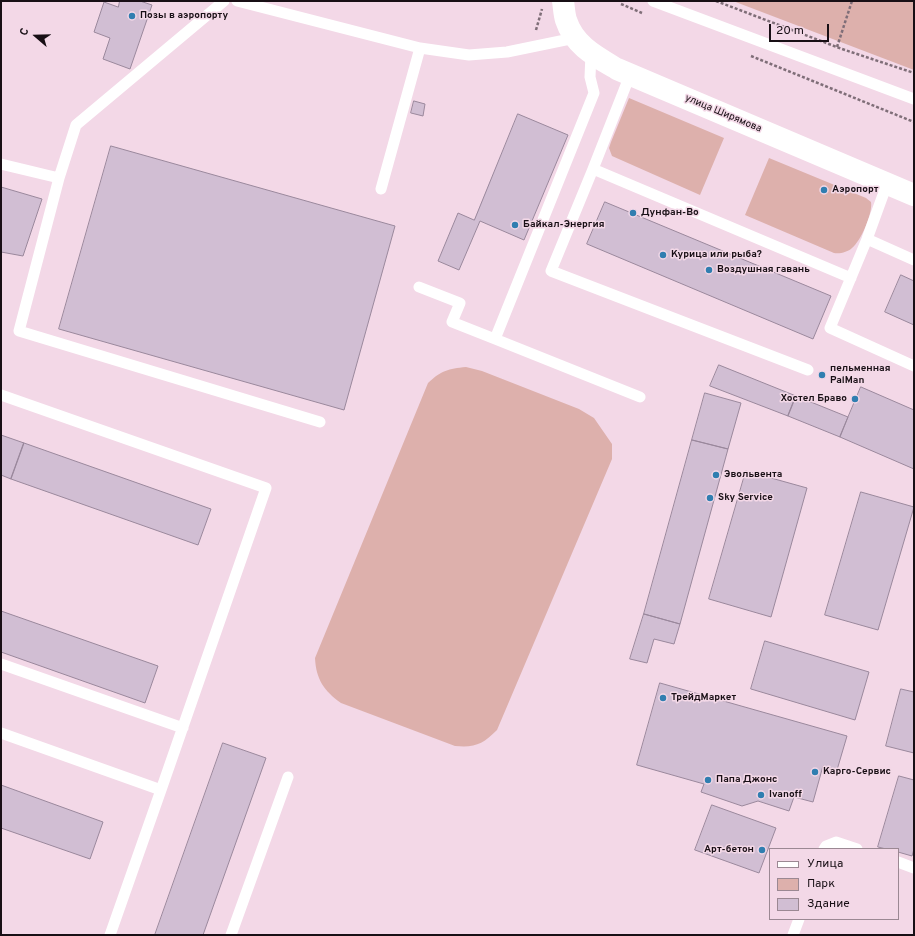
<!DOCTYPE html>
<meta charset="utf-8">
<style>
body{margin:0}
#map{position:relative;width:915px;height:936px;overflow:hidden;background:#f3d8e7;font-family:Overpass,sans-serif}
canvas{display:block}
.frame{position:absolute;inset:0;border:2px solid #180f15;pointer-events:none}
.legend{position:absolute;left:769px;top:848px;width:130px;height:72px;box-sizing:border-box;background:#f3d8e7;border:1px solid #9b8893;margin:0;padding:5px 7px;list-style:none;font-size:12px;color:#180f15}
.legend li{display:flex;align-items:center;gap:8px;height:20px}
.legend b{width:20px;border:1px solid #9b8893}
.north{position:absolute;left:16px;top:16px;width:40px;height:40px;-webkit-text-stroke:3px #f3d8e7;paint-order:stroke;rotate:290deg;font-size:11px;font-weight:700;line-height:16px;text-align:center;color:#180f15}
.north::after{content:'';display:block;margin:auto;width:14px;height:18px;background:#180f15;clip-path:polygon(50% 0,100% 100%,50% 72%,0 100%)}
.scale{position:absolute;left:769px;top:24px;width:60px;height:18px;box-sizing:border-box;border:2px solid #180f15;border-top:0;padding-left:5px;font-size:12px;line-height:14px;white-space:nowrap;color:#180f15;-webkit-text-stroke:3px #f3d8e7;paint-order:stroke}
</style>
<div id="map">
<canvas width="915" height="936"></canvas>
<div class="frame"></div>
<ul class="legend">
<li><b style="height:5px;background:#fff"></b>Улица</li>
<li><b style="height:11px;background:#ddb0ac"></b>Парк</li>
<li><b style="height:11px;background:#d1bed3"></b>Здание</li>
</ul>
<div class="north">С</div>
<div class="scale">20 m</div>
</div>
<script>
const c = document.querySelector('canvas').getContext('2d');
c.lineJoin = 'round';
function fillPath(path, color) { c.fillStyle = color; c.fill(path, 'evenodd'); }
function trace(path, color, width, dash) { c.strokeStyle = color; c.lineWidth = width; c.lineCap = dash ? 'butt' : 'round'; c.setLineDash(dash || []); c.stroke(path); }
function drawText(font, color, halo, rows, align = 'center') {
  c.font = font + ' Overpass,sans-serif'; c.lineWidth = 3; c.setLineDash([]); c.textBaseline = 'middle'; c.strokeStyle = halo; c.fillStyle = color; for (const [text, x, y, turn = 0] of rows) {
    c.save(); c.translate(x, y); c.rotate((+turn || 0) * Math.PI / 180); c.textAlign = isNaN(turn) ? turn : align; if (halo) c.strokeText(text, 0, 0); c.fillText(text, 0, 0); c.restore();
  }
}
fillPath(new Path2D(`
 M733,1H914V70Z
 M629,98L724,138L700,195L612,156L609,148L611,142Z
 M769,158L866,198L871,202C873,213 861,241 852,248C848,252 840,254 834,253L745,215Z
 M466,367L482,371L579,409L594,418L612,444V459L497,730C483,744 475,748 455,746L341,703C324,691 316,679 315,658L428,383C442,370 448,369 466,367Z`), '#ddb0ac');
const building = new Path2D(`
 M120,1H140L152,5L130,69L103,59L110,38L94,32L104,2L118,7Z
 M414,101L425,104L423,116L411,113Z
 M518,114L568,135L524,240L480,221L459,270L438,261L458,213L474,220Z
 M111,146L395,226L344,410L59,329Z
 M1,187L42,199L23,256L1,252Z
 M605,202L831,296L813,339L587,244Z
 M901,275L914,281V325L885,312Z
 M719,365L796,396L788,416L710,386Z
 M861,387L914,410V469L840,437Z
 M705,393L741,403L728,449L692,440Z
 M796,396L848,417L840,437L788,416Z
 M1,435L24,443L11,479L1,475Z
 M692,440L728,449L680,624L644,614Z
 M24,443L211,509L198,545L11,479Z
 M746,471L807,488L771,617L709,599Z
 M861,492L914,507L878,630L825,615Z
 M1,611L158,666L145,703L1,652Z
 M644,614L680,624L674,644L654,639L647,663L630,659Z
 M765,641L869,672L855,720L751,689Z
 M660,683L847,736L837,770L823,766L813,802L794,797L789,811L758,801L742,806L701,792L704,784L637,765Z
 M901,689L914,692V753L886,746Z
 M223,743L266,758L203,935H155Z
 M899,776L914,780V849L912,856L898,852V849H886L878,847Z
 M1,785L103,822L90,859L1,828Z
 M712,805L776,828L759,873L695,850Z`);
fillPath(building, '#d1bed3');
trace(building, '#9a889c', 1);
trace(new Path2D(`
 M716,1L842,49L914,73
 M621,4L642,13
 M536,30L542,9
 M837,47L852,1
 M751,56L914,122`), '#7f6e78', 2.5, [3, 2]);
trace(new Path2D(`
 M224,1L76,125L59,178L19,331L320,422
 M237,1L420,48L469,55L507,52L575,38
 M653,1L914,99
 M591,54L590,77L594,93L495,339L640,397
 M630,75L593,169L851,278
 M1,164L59,178
 M593,169L551,271L808,370
 M887,184L867,239L830,328L914,366
 M381,189L420,48
 M867,239L914,260
 M419,287L460,303L452,322L495,339
 M1,395L266,488L161,790
 M1,664L183,728
 M1,733L161,790L110,935
 M824,849L826,846L836,842L857,849
 M898,862L914,868
 M231,935L288,777
 M793,935L799,919`), '#fff', 11);
trace(new Path2D(`
 M563,1C564,7 564,14 566,20C574,45 595,56 617,69L914,195`), '#fff', 22);
for (const [x, y, r, color] of [
 [132,16,4,"#307eb0"],
 [824,190,4,"#307eb0"],
 [633,213,4,"#307eb0"],
 [515,225,4,"#307eb0"],
 [663,255,4,"#307eb0"],
 [709,270,4,"#307eb0"],
 [822,375,4,"#307eb0"],
 [855,399,4,"#307eb0"],
 [716,475,4,"#307eb0"],
 [710,498,4,"#307eb0"],
 [663,698,4,"#307eb0"],
 [815,772,4,"#307eb0"],
 [708,780,4,"#307eb0"],
 [761,795,4,"#307eb0"],
 [762,850,4,"#307eb0"]
]) { const dot = new Path2D(); dot.arc(x, y, r, 0, 2 * Math.PI); c.fillStyle = color; c.fill(dot); trace(dot, '#f3d8e7', 1.5); }
drawText('bold 10px', '#180f15', '#f3d8e7', [
 ["Позы в аэропорту",140,16],
 ["Аэропорт",832,190],
 ["Дунфан-Во",641,213],
 ["Байкал-Энергия",523,225],
 ["Курица или рыба?",671,255],
 ["Воздушная гавань",717,270],
 ["пельменная",830,369],
 ["PalMan",830,381],
 ["Хостел Браво",847,399,"right"],
 ["Эвольвента",724,475],
 ["Sky Service",718,498],
 ["ТрейдМаркет",671,698],
 ["Карго-Сервис",823,772],
 ["Папа Джонс",716,780],
 ["Ivanoff",769,795],
 ["Арт-бетон",754,850,"right"]
], 'left');
drawText('10px', '#180f15', '#f3d8e7', [
 ["улица Ширямова",723,114,23]
]);
</script>
